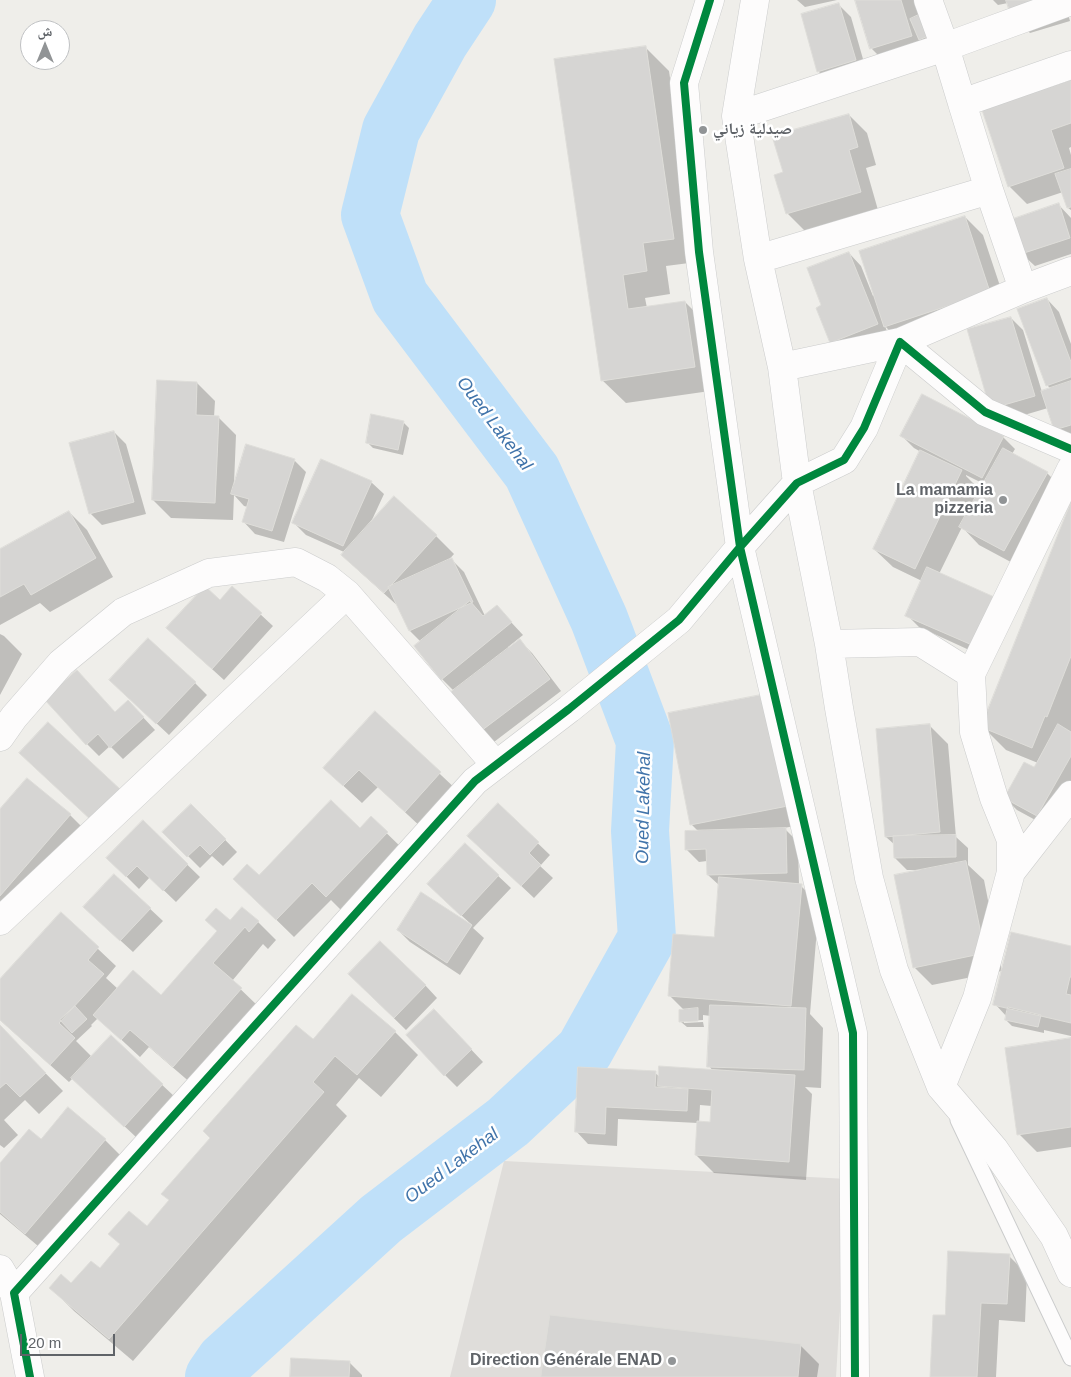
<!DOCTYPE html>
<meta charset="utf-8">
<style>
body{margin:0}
#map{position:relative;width:1071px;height:1377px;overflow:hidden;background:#efeeea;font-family:Helvetica,"Noto Naskh Arabic",sans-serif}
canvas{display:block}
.north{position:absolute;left:20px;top:20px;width:50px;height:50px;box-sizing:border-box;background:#fff;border:1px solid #bfc1c3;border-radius:50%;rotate:0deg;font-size:14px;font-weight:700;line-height:20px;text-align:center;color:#5f6368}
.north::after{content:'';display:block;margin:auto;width:18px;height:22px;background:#919496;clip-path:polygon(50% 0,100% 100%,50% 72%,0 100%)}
.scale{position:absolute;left:20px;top:1334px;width:95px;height:22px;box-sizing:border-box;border:2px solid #5f6368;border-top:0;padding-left:6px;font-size:15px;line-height:18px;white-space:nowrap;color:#5f6368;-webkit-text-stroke:4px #fff;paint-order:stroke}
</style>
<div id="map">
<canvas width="1071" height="1377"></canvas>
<div class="north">ش</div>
<div class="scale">20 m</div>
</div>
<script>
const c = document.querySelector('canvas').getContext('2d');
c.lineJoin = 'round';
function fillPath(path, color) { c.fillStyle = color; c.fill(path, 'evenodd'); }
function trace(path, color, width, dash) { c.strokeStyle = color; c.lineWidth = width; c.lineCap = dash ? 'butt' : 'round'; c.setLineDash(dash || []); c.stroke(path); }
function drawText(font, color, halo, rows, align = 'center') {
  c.font = font + ' Helvetica,"Noto Naskh Arabic",sans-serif'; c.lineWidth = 5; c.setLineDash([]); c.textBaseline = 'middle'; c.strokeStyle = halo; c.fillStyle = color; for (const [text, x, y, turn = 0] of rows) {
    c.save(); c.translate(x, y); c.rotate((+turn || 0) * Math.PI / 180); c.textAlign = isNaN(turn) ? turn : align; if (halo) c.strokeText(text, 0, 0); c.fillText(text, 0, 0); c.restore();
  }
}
fillPath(new Path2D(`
 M504,1161L848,1179L836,1377H450Z`), '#dfddda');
fillPath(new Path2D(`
 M797,0H837L805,7Z
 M856,0H926L940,39L889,66L871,48Z
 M993,0H1064L1070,21L1030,33L1012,15L1008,3L998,5Z
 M839,5L851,17L867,73L830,83L818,71Z
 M645,47L669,71L697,262L666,266L670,294L645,298L647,308L685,302L708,325L717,390L626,403L602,380Z
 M1071,82V147L1069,148L1071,155V210L1068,208L1063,192L1027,204L1009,186Z
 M849,115L867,133L876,165L866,168L878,210L805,231L787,213L784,173Z
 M1058,204L1071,218V254L1035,266L1022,254Z
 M965,217L983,235L1008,310L903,345L885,326L889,337L843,355L831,342L823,305L849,253L861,266L873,296Z
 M1047,299L1059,312L1071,344V440L1055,429L1048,408L1004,421L991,409L1011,318L1023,330L1042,392L1051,389L1047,385Z
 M197,383L215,401L214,417H218L236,435L234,484L294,460L306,472L284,542L255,534L243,521L248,507L244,506L234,495L233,520L171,518L153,500Z
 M403,422L409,428L403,455L373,448L367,442Z
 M114,432L126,444L146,514L102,525L90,513Z
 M902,436L1003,437L1015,449L1012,454L1047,473L1065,491L1022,568L979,545L962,527L939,574L991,660L919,627L907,615L922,581L893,567L874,549L921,452L914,448ZM966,475L984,484L981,491L966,476Z
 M371,482L384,494L371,522L436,536L454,554L446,563L452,560L464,572L485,616L497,607L523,635L508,647L510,649L520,641L532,653L561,691L490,745L454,691L442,679L415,646L421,642L410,631L399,607L360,572L342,555L344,552L306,535L294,523Z
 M1071,505V790L1050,828L1017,810L1005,798L1034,769L1038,763L1006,750L983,727Z
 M69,512L87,530L113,577L50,612L40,603L0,625V550Z
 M232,588L273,626L224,680L180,640Z
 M0,634L4,636L22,654L0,695Z
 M195,683L207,695L169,735L123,692Z
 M115,713L140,714L155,730L123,759L110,746L99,756L87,744Z
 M375,713L458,791L423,829L378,787L362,803L324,768Z
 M669,714L810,823L784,828L798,842L799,885L801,886L819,904L810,1014L823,1028L821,1088L805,1087L812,1094L806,1180L714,1173L696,1155L698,1123L618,1119L617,1146L588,1144L576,1131L579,1069L655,1073L660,1077L713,1071L709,1066L711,1016L703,1015V1020L684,1021V1023L703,1022L704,1027H687L681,1022L685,1011L670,996L715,939L720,886L708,875L707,861L699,862L686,849L699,832L691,824ZM700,1105L712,1106L711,1123H699Z
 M930,726L948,744L956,837L968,848V865L984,880L1002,971L932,985L914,967L921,870H907L895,858V845L886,837Z
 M191,805L237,852L223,866L212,856L200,868L164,832Z
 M498,805L550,855L540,866L553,878L534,898L481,848Z
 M0,811L70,815L88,833L0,935Z
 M371,818L405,851L345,914L331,900L294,937L253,897L360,829Z
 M143,822L200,877L176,902L150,877L139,889L108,858Z
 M465,845L511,888L473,928L484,938L460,975L410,942L398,930L471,926L472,925L440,896Z
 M115,876L163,921L133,952L97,919Z
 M61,914L116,966L106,978L118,989L161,997L230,922H258L276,940L268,949L263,944L232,981L259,1007L192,1084L149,1047L140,1057L98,1018L91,1025L92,1026L76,1041L92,1057L111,1037L175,1097L137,1138L73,1078L69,1082L0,1020V981Z
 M1071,947V1036L1044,1030V1033L1012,1026L1006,1020L1007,1017L995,1004Z
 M425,985L437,998L406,1030L361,986Z
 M446,1023L483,1062L457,1087L445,1075Z
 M0,1027L63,1091L39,1114L25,1100L4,1120L18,1135L4,1148L0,1145Z
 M395,1032L418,1055L381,1097L359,1078L336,1105L347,1116L133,1361L74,1311L51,1288L72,1285L100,1269L121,1245L110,1234L147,1228L313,1041Z
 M1071,1039V1147L1037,1152L1019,1134Z
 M69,1109L105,1140L123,1158L44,1251L0,1214V1165L41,1141Z
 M1009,1256L1027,1274L1025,1322L999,1320L996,1377H931L946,1317Z
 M801,1346L819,1364L817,1377H543Z
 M350,1363L362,1375V1377H291Z`), '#0003');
trace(new Path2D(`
 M214,1377L225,1361L381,1219L508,1122L584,1051L647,938L640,831L645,741L599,619L532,472L400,297L370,215L391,130L440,41L467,0`), '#bfe0f9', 58);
const building = new Path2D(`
 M855,0H901L912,36L870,49Z
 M1006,0H1052L1011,15Z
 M839,3L856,60L817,72L801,14Z
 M925,12L935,33L919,40L910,19Z
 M646,46L674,239L643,243L647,271L623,275L628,309L685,301L695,367L601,381L554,59Z
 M1071,80V123L1051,130L1064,168L1008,187L982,110Z
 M849,114L858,147L849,150L861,192L786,214L774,175L783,172L772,136Z
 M1071,169V207L1067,208L1055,174Z
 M1059,203L1070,238L1021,254L1010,220Z
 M965,216L990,292L884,327L859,251Z
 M849,252L878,324L830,343L816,308L821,305L807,268Z
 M1047,298L1071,362V377L1046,386L1017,309Z
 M1011,317L1035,396L990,409L967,329Z
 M157,380L197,382L196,415L219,416L215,503L152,500Z
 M1071,381V425L1054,430L1041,391Z
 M922,394L1004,436L982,478L900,436Z
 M371,414L404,421L398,450L366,443Z
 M114,431L134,502L89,514L69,443Z
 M246,444L295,459L272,531L242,522L249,499L231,494Z
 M1003,448L1048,472L1004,551L959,527Z
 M920,450L962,470L915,569L873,549Z
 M321,459L372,481L343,546L292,523Z
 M394,496L437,535L384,593L341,555Z
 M1071,502V656L1047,717L1045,716L1032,748L981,727Z
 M69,511L96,558L31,595L24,584L0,597V549Z
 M452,558L473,602L409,631L388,587Z
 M927,567L1001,600L979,648L905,616Z
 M205,586L220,600L232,586L262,613L212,669L166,628Z
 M470,601L483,616L497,605L512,622L441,680L414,646Z
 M148,638L196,682L156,724L109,680Z
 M520,639L550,679L477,734L447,695Z
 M77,670L115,712L128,700L144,717L110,748L98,734L86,745L44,699Z
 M771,693L793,805L690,825L668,713Z
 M375,711L441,772L405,812L359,770L343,786L323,768Z
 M48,722L121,790L92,821L19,753Z
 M930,724L940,832L885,837L876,729Z
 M1058,724L1071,732V756L1037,816L1004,798L1024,762L1034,767Z
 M27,778L71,814L0,896V809Z
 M331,800L360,828L371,816L388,832L326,897L312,883L276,920L233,879L247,864L259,875Z
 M498,803L539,842L529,853L541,865L521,886L467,836Z
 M191,804L226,839L210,855L200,845L187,857L162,832Z
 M143,820L188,864L163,891L137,866L126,877L106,858Z
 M786,828L787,873L707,875L706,849L685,850V831Z
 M956,835V857L894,858L893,836Z
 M465,843L499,875L461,916L427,884Z
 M966,861L985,953L913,968L894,875Z
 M114,874L151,908L120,941L83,907Z
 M719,877L802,884L791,1006L668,996L673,934L714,937Z
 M421,892L472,925L447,963L397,930Z
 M242,907L259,921L249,932L245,927L213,963L242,988L173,1067L130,1030L121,1040L93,1015L133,970L161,995L217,931L205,920L216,908L230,920Z
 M61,912L99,947L88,960L104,974L59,1023L75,1038L50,1065L0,1020V979Z
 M1011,932L1071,946V977H1070L1066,994L1071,995V1023L993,1005Z
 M380,941L426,985L394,1018L348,974Z
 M352,994L396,1031L357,1075L335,1056L313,1082L324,1092L109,1339L49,1288L61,1274L71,1283L91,1261L100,1268L120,1244L108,1234L129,1211L147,1226L169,1200L161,1194L210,1138L203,1131L296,1025L313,1039Z
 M710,1005L806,1008L804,1070L707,1067Z
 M75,1006L87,1019L72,1033L60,1020Z
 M1008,1007L1041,1015L1038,1027L1005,1020Z
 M698,1008V1021L679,1022V1010Z
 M434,1009L472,1049L444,1076L406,1035Z
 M0,1025L46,1073L20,1097L6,1083L0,1088Z
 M111,1035L163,1084L124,1127L71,1078Z
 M1071,1038V1127L1017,1135L1005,1048Z
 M659,1066L795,1075L789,1162L695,1155L697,1121L710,1122L712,1090L658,1086Z
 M578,1067L656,1071L655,1087L688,1089L687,1111L606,1107L605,1134L575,1132Z
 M68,1107L106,1139L25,1234L0,1212V1163L29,1129L41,1139Z
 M948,1251L1010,1254L1007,1304L981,1303L977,1377H930L933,1315H945Z
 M550,1315L801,1344L798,1377H541Z
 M291,1358L350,1361L349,1377H290Z`);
fillPath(building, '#d6d5d3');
trace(building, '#deddd9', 1);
const lane = new Path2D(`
 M958,1120L1071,1358`);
const street = new Path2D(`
 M710,0L684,83L699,252L740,547L853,1033L855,1377
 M755,0L736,116L758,259L782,367L900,342L1023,289L1071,271
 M928,0L945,47L1071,1
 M962,103L989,190L1023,289
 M736,116L945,47L962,103L1071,65
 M758,259L989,190
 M782,367L797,483L829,644L839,708L869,878L894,970L941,1087
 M829,644L920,642L971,674
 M0,737L14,717L61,663L123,612L209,573L296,562L327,578L347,594L496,765
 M1071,795L1011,872L977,998L941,1087L994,1149L1054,1236L1071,1273
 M1011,872V840L994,798L974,732L971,674L1071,469
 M0,921L347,594
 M0,1269L14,1293
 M30,1377L14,1293L475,781L569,709L679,620L740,547L797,483L844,460L864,428L900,342L985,412L1071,449`);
trace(lane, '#cbcccc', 17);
trace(street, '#cbcccc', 29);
trace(lane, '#fdfcfc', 15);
trace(street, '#fdfcfc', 28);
trace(new Path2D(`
 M710,0L684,83L699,252L740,547L853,1033L855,1377
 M30,1377L14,1293L475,781L569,709L679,620L740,547L797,483L844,460L864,428L900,342L985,412L1071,449`), '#00873e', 8);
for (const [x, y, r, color] of [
 [703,130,5,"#919496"],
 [1003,500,5,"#919496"],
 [672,1361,5,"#919496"]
]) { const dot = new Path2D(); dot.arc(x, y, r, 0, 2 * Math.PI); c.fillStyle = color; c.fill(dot); trace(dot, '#fff', 2); }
drawText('bold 16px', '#5f6368', '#fff', [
 ["صيدلية زياني",713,130,"left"],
 ["La mamamia",993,491],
 ["pizzeria",993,509],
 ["Direction Générale ENAD",662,1361]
], 'right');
drawText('italic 18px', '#4174aa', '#fff', [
 ["Oued Lakehal",494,424,53],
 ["Oued Lakehal",644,808,-89],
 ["Oued Lakehal",452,1166,-37]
]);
</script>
